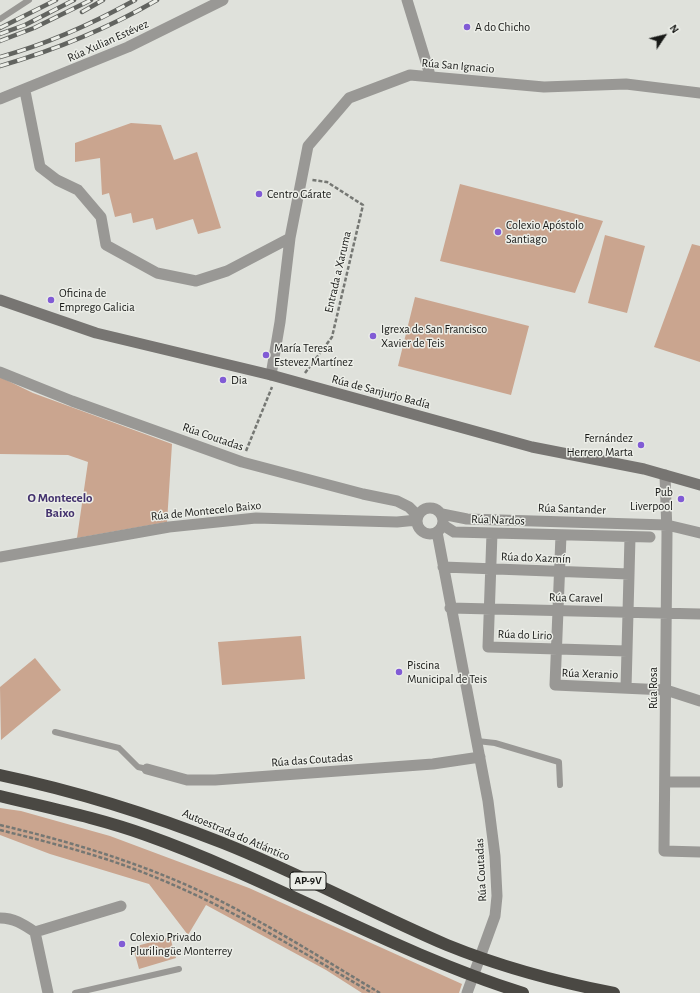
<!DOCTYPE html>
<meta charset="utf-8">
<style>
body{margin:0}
#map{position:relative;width:700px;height:993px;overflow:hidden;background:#dfe1db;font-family:"Alegreya Sans",sans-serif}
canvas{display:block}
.north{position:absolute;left:644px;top:16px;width:40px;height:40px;-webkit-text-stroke:3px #eceee8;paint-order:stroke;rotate:55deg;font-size:11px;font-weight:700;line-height:16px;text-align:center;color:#181917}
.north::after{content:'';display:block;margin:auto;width:14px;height:18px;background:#181917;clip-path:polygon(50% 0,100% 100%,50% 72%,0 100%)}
</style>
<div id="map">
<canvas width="700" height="993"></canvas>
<div class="north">N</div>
</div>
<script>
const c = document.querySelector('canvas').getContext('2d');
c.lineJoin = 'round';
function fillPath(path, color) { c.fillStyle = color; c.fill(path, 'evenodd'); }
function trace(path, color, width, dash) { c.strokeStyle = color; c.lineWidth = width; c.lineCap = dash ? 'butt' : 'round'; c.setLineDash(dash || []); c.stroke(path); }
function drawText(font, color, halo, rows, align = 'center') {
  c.font = font + ' "Alegreya Sans",sans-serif'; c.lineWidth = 3; c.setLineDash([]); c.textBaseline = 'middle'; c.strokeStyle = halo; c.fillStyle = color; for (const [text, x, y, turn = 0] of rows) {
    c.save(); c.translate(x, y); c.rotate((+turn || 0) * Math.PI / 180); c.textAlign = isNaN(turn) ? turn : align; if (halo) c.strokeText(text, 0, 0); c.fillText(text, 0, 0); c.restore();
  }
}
fillPath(new Path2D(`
 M131,123L161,125L174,160L197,152L221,228L198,234L193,219L156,230L153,218L133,223L131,213L115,217L109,193L102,195L100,158L75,162V143Z
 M460,184L603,221L575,293L440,261Z
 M605,235L645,246L627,313L588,303Z
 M692,244L700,246V362L654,347Z
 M415,297L529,326L511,395L398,366Z
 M0,377L33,393L172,444L167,522L77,538L88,462L68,455L0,454Z
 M301,636L305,679L222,685L218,642Z
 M35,658L61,690L1,740L0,687Z
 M0,808L21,811L110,836L249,888L462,984L459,993H362L326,970L206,905L188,935L149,884L50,854L0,835Z
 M170,937L176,958L139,969L133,947Z`), '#caa58f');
trace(new Path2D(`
 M305,373L332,337L363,205L327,182L312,180
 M246,451L272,387
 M0,825C85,845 170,872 247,915C292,939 336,967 380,993
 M0,830C48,842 96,854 142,872C223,903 297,949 372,993`), '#757773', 2.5, [4, 2]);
trace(new Path2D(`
 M0,19L29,0
 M55,732L119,748L138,767L147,769
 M477,741L495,743L559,762L560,785
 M75,993L179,969`), '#999895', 6);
trace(new Path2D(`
 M407,0L430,75
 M25,91L40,167L57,180L78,190L101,217L106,245L157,273L196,281L227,271L290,238
 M0,99L128,47L223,0
 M0,372L72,401L242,462L363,494L397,501L409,507L418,516
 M271,375L280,322L290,238L308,146L349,98L410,75L544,87L626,84L700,93
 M665,475L667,533L664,851L700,852
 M417 521a13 13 0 1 1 26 0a13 13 0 1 1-26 0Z
 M442,514L467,519L667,525L700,533
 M443,525L454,532L650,537
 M437,532L488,801L495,856L497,896L495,916L467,993
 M492,533L488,647L627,651
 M561,535L555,685L666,690L700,701
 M0,557L169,527L256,518L397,522L417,520
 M443,567L629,574
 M450,608L700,614
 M626,688L630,537
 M147,769L187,780H215L433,764L480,757
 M665,782H700
 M0,918C14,918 23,924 35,932L48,993
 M35,932L121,906`), '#999895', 11);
trace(new Path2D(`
 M0,300L96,333L271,375L532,447L644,469L700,485`), '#777572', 11);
trace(new Path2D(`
 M0,775C76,791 150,814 223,843C299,873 372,913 447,945C501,967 558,982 614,993
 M0,796C49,808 99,818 146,835C275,881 393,952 523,993`), '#4a4843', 12);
const rail = new Path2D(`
 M82,12L103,0
 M0,28L56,0
 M0,34L25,25L74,0
 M0,41L34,28L91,0
 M0,57C47,44 92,24 135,0
 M0,66C55,50 107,29 157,0`);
trace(rail, '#626460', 4.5);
trace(rail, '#eceee8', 3, [9]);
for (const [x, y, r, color] of [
 [467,27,4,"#815bd5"],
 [259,194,4,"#815bd5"],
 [498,232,4,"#815bd5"],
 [51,300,4,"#815bd5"],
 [373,336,4,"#815bd5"],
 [266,355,4,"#815bd5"],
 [223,380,4,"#815bd5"],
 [641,445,4,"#815bd5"],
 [681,499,4,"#815bd5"],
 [399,672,4,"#815bd5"],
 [122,944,4,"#815bd5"]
]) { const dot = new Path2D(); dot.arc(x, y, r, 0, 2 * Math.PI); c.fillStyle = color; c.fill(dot); trace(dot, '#eceee8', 1.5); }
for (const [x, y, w] of [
 [308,881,36]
]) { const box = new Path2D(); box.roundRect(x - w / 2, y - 9, w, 18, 3); c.fillStyle = '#eceee8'; c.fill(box); trace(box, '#181917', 1); }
drawText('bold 11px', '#181917', null, [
 ["AP-9V",308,881]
]);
drawText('12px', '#181917', '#eceee8', [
 ["A do Chicho",475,27],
 ["Centro Gárate",267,194],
 ["Colexio Apóstolo",506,225],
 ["Santiago",506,239],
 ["Oficina de",59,293],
 ["Emprego Galicia",59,307],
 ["Igrexa de San Francisco",381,329],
 ["Xavier de Teis",381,343],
 ["María Teresa",274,348],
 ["Estevez Martínez",274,362],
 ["Dia",231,380],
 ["Fernández",633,438,"right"],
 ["Herrero Marta",633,452,"right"],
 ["Pub",673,492,"right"],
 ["Liverpool",673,506,"right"],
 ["Piscina",407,665],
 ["Municipal de Teis",407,679],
 ["Colexio Privado",130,937],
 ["Plurilingüe Monterrey",130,951]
], 'left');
drawText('12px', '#181917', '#eceee8', [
 ["Rúa Xulian Estévez",108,41,-24],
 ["Rúa San Ignacio",458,66,5],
 ["Entrada a Xaruma",338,272,-77],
 ["Rúa de Sanjurjo Badía",381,392,15],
 ["Rúa Coutadas",213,437,19],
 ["Rúa Santander",572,509,2],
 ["Rúa de Montecelo Baixo",206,511,-6],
 ["Rúa Nardos",498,520,2],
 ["Rúa do Xazmín",536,558,2],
 ["Rúa Caravel",576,598,1],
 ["Rúa do Lirio",525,635,2],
 ["Rúa Xeranio",590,674,2],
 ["Rúa Rosa",653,688,-90],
 ["Rúa das Coutadas",312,760,-4],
 ["Autoestrada do Atlántico",236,835,23],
 ["Rúa Coutadas",481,870,-93]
]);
drawText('bold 13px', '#43326e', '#eceee8', [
 ["O Montecelo",60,498],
 ["Baixo",60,513]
]);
</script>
